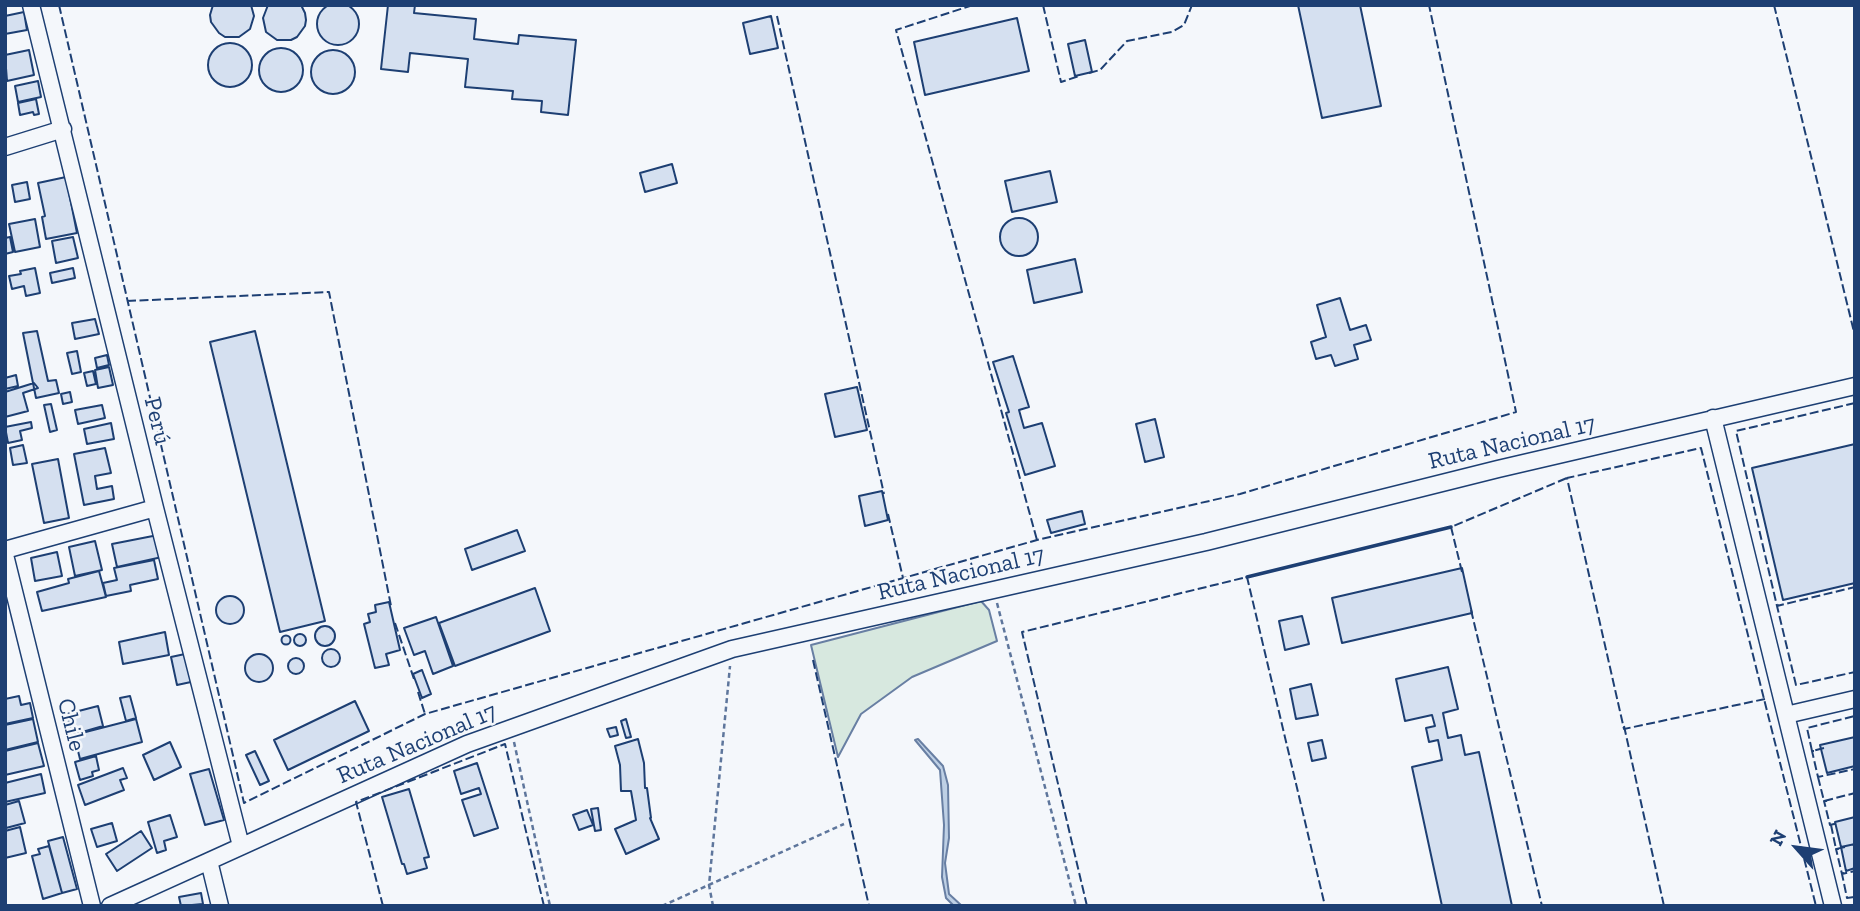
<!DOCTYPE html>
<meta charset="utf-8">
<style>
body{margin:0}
#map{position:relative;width:1860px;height:911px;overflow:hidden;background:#f4f7fb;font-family:"Zilla Slab",serif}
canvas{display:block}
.frame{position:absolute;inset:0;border:7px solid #1d3f73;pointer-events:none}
.north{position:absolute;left:1762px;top:813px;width:70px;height:70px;-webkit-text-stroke:5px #f4f7fb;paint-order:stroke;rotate:298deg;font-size:19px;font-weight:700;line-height:28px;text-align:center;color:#1d3f73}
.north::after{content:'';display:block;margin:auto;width:24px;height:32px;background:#1d3f73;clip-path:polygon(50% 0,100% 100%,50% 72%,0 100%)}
</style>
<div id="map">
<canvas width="1860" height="911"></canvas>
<div class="frame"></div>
<div class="north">N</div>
</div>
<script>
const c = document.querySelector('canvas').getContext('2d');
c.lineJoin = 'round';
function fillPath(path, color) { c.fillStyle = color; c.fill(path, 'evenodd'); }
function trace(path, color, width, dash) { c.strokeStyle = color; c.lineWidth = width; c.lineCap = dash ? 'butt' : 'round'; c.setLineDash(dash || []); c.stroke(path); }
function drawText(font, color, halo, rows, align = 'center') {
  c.font = font + ' "Zilla Slab",serif'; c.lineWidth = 5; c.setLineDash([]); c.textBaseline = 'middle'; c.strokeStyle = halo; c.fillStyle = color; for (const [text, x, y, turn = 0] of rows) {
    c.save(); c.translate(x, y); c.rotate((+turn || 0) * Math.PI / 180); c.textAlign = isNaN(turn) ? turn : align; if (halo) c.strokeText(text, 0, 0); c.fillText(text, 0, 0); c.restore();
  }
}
const green = new Path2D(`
 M981,601L989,610L997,641L912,677L861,714L838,757L811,645Z`);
fillPath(green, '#d7e8df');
trace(green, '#687fa3', 2);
const water = new Path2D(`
 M918,739L943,766L948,785L949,838L945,863L949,894L962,906H954L946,898L942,877L944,825L940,770L915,740Z`);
fillPath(water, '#bed0e5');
trace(water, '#687fa3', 2);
const building = new Path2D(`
 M317 24a21 21 0 1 1 42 0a21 21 0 1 1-42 0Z
 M213,5H251L254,16L250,29L239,37H225L219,33L211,22L210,15Z
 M301,5L305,13L306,20L305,26L297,37L291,40H277L266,32L263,18L268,5Z
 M388,5H415L414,13L476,19L474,39L518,44L519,35L576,40L568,115L541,112L542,101L512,99L513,91L465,87L468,59L410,53L408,72L381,69Z
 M1298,5H1360L1381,106L1322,118Z
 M24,12L27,30L5,34V16Z
 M771,16L778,48L750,54L743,23Z
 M1017,18L1029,71L925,95L914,42Z
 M1085,40L1092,72L1075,76L1068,44Z
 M208 65a22 22 0 1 1 44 0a22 22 0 1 1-44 0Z
 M259 70a22 22 0 1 1 44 0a22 22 0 1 1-44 0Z
 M29,50L34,75L7,81L5,55Z
 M311 72a22 22 0 1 1 44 0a22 22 0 1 1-44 0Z
 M38,81L41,97L18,102L15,86Z
 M36,99L39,114L34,115L33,112L20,115L18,103Z
 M672,164L677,183L645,192L640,173Z
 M1050,171L1057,202L1012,212L1005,181Z
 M66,177L77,233L46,239L42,217L45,216L38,183Z
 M27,182L30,199L15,202L12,185Z
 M1000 237a19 19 0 1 1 38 0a19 19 0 1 1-38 0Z
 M35,219L40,247L15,252L9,224Z
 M10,237L13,252L5,254V238Z
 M73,237L78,258L56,263L52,241Z
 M1075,259L1082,292L1034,303L1027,270Z
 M35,268L40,293L26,296L24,286L12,289L9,276L21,274L20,271Z
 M73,268L75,278L52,283L50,273Z
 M1340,298L1350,330L1366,325L1371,340L1354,345L1358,359L1335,366L1331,355L1316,359L1311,342L1326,337L1317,305Z
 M95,319L99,334L75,339L72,323Z
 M37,331L48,381L56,380L59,393L36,398L23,333Z
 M255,331L325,621L280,632L210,342Z
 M77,351L81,372L72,374L67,353Z
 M107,355L109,365L97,368L95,358Z
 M1013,356L1029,407L1019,410L1024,428L1042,423L1055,466L1025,475L1006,413L1009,412L993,362Z
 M109,367L113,385L98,388L95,370Z
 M93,371L96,384L87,386L84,373Z
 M16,375L18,386L5,389V378Z
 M34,383L38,388L23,393L28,411L5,417V392Z
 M857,387L867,430L835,437L825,394Z
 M70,392L72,402L63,404L61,394Z
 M51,404L57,430L50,432L44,405Z
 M102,405L105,418L78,424L75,410Z
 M1155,419L1164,457L1145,462L1136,424Z
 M31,422L32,428L20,431L22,440L8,443L5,427Z
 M111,423L114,439L87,444L84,429Z
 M1855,444V583L1783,600L1752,468Z
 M23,445L27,463L13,465L10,448Z
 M105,448L111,473L95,476L97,489L112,486L114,499L84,505L74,454Z
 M58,459L69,518L44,523L32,464Z
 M882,491L888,520L865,526L859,496Z
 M1082,511L1085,524L1051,533L1047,520Z
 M517,530L525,551L472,570L465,549Z
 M158,535L162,557L117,567L112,544Z
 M95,541L102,570L75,576L69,547Z
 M57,552L62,576L35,581L31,558Z
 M154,560L158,579L130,585L131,591L106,596L103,583L117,580L114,568Z
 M1462,568L1472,613L1342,643L1332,598Z
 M99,571L106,597L42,611L37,592L69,583L68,579Z
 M535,588L550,631L455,666L439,623Z
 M216 610a14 14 0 1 1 28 0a14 14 0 1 1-28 0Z
 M389,602L400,650L386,654L389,665L375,668L364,624L370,622L368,614L376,612L375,605Z
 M1302,616L1309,644L1285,650L1279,621Z
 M436,617L453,666L433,674L425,651L414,655L404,628Z
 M315 636a10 10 0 1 1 20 0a10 10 0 1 1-20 0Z
 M165,632L169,655L123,664L119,642Z
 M294 640a6 6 0 1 1 12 0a6 6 0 1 1-12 0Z
 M281.5 640a4.5 4.5 0 1 1 9 0a4.5 4.5 0 1 1-9 0Z
 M322 658a9 9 0 1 1 18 0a9 9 0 1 1-18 0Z
 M245 668a14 14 0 1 1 28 0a14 14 0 1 1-28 0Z
 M185,654L191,682L177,685L171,657Z
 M288 666a8 8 0 1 1 16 0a8 8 0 1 1-16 0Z
 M1448,667L1458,709L1443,713L1448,738L1461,735L1465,755L1479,752L1512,906H1442L1412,767L1442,760L1438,740L1429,742L1426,728L1435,726L1432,715L1405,721L1396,679Z
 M422,670L431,694L422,698L413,674Z
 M1311,684L1318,715L1296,719L1290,689Z
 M19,696L21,705L30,703L33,718L5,724V699Z
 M130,696L136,718L126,721L120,698Z
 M355,701L369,731L288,770L274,740Z
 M98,706L103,726L72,735L67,714Z
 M33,719L38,742L5,750V725Z
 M136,719L142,742L80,759L74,735Z
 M626,719L631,737L626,738L621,721Z
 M616,727L618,735L610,737L607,729Z
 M1855,737V766L1827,773L1820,745Z
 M638,739L644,763L645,788H647L651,818H650L659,839L626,854L615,829L636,820L631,791H621L620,765L615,746Z
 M1322,740L1326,758L1312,761L1308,743Z
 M170,742L181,767L154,780L143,755Z
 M38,743L44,766L5,775V751Z
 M255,751L269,781L260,785L246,755Z
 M96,756L99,770L92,772L93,776L80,780L75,762Z
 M477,763L498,828L474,836L462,800L481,794L479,788L461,794L454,771Z
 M123,768L127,778L120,780L124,790L85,805L78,785Z
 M209,769L224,820L205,825L190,774Z
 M41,774L45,793L5,802V783Z
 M409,789L429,857L424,858L427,868L407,874L404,864H402L382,797Z
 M19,801L25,823L6,828L5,805Z
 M598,808L601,830L595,831L591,809Z
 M587,810L593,825L579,830L573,815Z
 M170,815L177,837L164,841L166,850L157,853L148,822Z
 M1855,817V844L1841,847L1835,822Z
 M112,823L117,841L97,847L91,829Z
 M20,827L26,853L5,858V831Z
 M141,831L152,848L117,871L106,854Z
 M63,837L77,889L62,893L48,841Z
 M1855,844V868L1846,871L1841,847Z
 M49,846L62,893L43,899L32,856L40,854L38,849Z
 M201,893L203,904L181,906L179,897Z`);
fillPath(building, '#d5e0f0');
trace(building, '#1d3f73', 2);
const minor = new Path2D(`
 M31,5L155,508L241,846
 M5,147L63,129
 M1713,418L1833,906
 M5,550L155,508
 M5,555L92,906
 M1786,715L1855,699
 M209,861L220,906
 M110,906L467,744L732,649L1206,542L1498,469L1855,386`);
trace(minor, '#1d3f73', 19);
trace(new Path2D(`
 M997,603L1076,906
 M514,742L550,906
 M662,906L844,824
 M713,906L709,885L730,666`), '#5e769c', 2.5, [5, 3.5]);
trace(minor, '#f4f7fb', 16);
trace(new Path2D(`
 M59,5L244,803L425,714L1037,540L1240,494L1516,412L1429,5
 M973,5L896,30L1037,540
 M1043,5L1061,82L1079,76
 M1774,5L1855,336
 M777,16L884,494
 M1089,73L1100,70L1127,41L1172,32L1184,25L1192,5
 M127,301L329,292L391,606
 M1855,403L1736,431L1777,606L1855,587
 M888,514L903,578
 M1462,572L1451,527L1567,478L1568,480
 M1779,605L1777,606L1796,685L1855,672
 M1471,610L1542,906
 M395,623L414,679
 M813,660L869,906
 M418,692L425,714
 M1765,699L1624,729L1567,478L1701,448L1816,906
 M1624,726L1664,906
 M1824,748L1812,751L1807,728L1855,716
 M1814,751H1812L1818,777L1855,769
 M1818,777L1824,801L1855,793
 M1827,801H1824L1830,825L1838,823
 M1831,825L1836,849L1845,847
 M1839,849H1836L1842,874L1855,871
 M1844,873L1842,874L1847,898L1855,897
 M383,906L356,802L505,744L544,906
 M1087,906L1022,632L1247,577L1325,906`), '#1d3f73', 2, [9, 3.5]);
trace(new Path2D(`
 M1247,577L1451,527`), '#1d3f73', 3.5);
drawText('24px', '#1d3f73', '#f4f7fb', [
 ["Perú",157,421,76],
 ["Ruta Nacional 17",1512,443,-13],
 ["Ruta Nacional 17",961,574,-13],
 ["Chile",71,725,76],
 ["Ruta Nacional 17",417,744,-23]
]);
</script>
